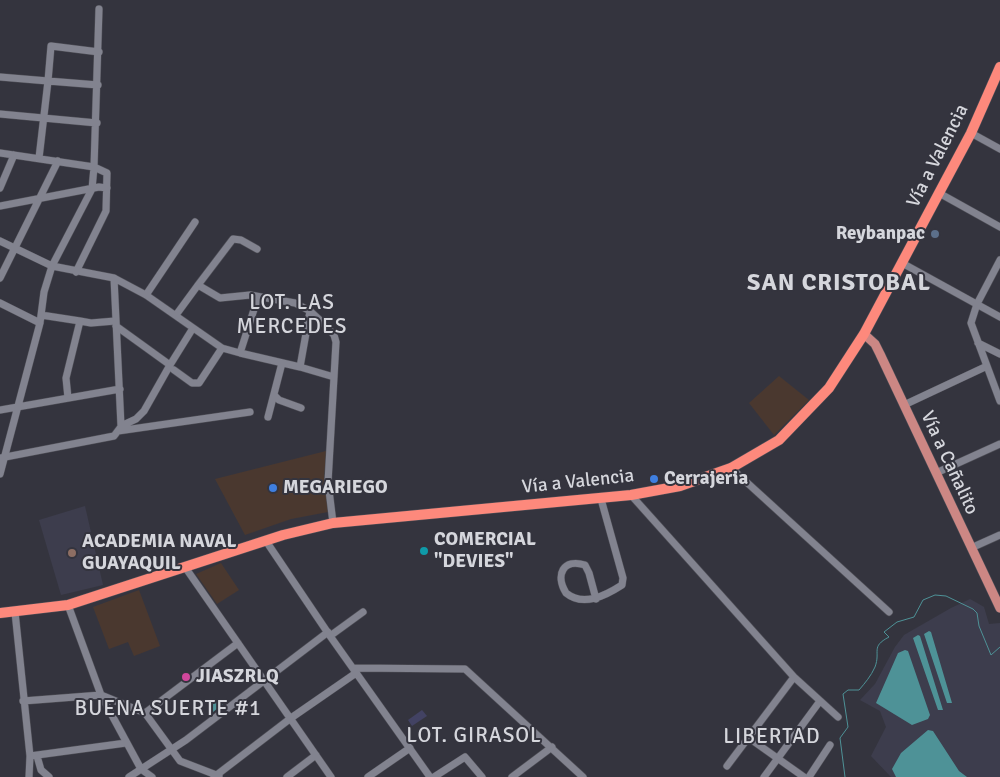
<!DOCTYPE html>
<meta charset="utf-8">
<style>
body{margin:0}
canvas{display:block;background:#34343e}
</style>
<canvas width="1000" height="777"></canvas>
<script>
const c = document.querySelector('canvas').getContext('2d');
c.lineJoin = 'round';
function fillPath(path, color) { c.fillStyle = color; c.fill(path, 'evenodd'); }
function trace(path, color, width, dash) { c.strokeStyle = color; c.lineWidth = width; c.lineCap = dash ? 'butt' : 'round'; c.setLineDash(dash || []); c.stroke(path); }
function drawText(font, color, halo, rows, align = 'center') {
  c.font = font + ' Signika,sans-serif'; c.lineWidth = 4; c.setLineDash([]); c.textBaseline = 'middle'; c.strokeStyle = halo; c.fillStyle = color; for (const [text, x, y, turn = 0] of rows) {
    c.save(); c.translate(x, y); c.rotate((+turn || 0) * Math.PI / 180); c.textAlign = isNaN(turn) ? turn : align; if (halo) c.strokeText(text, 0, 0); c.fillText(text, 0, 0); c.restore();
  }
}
fillPath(new Path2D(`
 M779,376L809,400L774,435L749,403Z
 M326,451L324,479L328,512L291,519L245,535L215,479Z
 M221,563L239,590L217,604L196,574Z
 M139,590L160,646L134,656L128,642L109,649L93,607Z`), '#4a382f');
fillPath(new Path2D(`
 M85,506L103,585L61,595L39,520Z
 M970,599L984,607L989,624L1000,623V777H891L871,756L886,727L880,711L860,700L875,684L895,647L904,635L951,608Z`), '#3d3d4d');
fillPath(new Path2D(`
 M422,710L427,716L412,726L408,720Z`), '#424263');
fillPath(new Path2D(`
 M929,631L931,632L952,703H947L924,634Z
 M918,635L920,636L943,710H938L913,638Z
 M905,650L908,651L930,715L928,719L912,725L876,703L898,653Z
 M219,698L223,704L213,712L208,706Z
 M928,730L933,731L959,771L967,777H896L892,769L901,753Z`), '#4e9297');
trace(new Path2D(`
 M845,777L840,738L848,727L843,694L848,690H859C865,683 871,676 875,667C881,651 870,647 889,637L884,632L897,622L914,617L923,600L935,595L946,596L973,609L977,613L979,626L991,655L1000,647`), '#4e9297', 1);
const minor = new Path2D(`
 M0,77L48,81L39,158
 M98,85L48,81L51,46L99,52
 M0,114L97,123
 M971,133L1000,149
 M0,153L94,167L92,189L52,266L44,292L40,323L0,474
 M0,188L14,155
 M939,193L1000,227
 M0,206L99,187L107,188
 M0,241L52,266L114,278
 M257,249L241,240L233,239L198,285L220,298L250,295L295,303L310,311L325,325L334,335L336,342L328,482L333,523
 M1000,260L977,304L971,323L1000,401
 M902,263L1000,317
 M76,272L106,211L107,173L94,167L99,9
 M0,278L58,161
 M146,295L195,222
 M258,297L240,353L300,367
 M0,303L40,323
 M310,311L300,367L334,377
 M41,315L80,321L66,378L68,398
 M176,315L198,285
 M80,321L91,323L115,321
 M116,326L170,365
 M193,328L170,365L144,411L136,419L121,426L114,278L146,295L222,348L240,353
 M978,343L1000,354
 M174,370L192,383H199L222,348
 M274,395L279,400L301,408
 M904,405L985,367
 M0,410L120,389
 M268,417L282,363
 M118,431L250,412
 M0,458L114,436L120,428
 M731,468L889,612
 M936,473L1000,444
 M631,495L794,677L838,717
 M266,541L330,636L363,612
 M971,548L1000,535
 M185,567L331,777
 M596,599L589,573L585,565C563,558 555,575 566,593C583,607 605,596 622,585L623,578L601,499
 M15,612L30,756L29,777
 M330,636L430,777
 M353,668L465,669L583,777
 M101,695L145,713L180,761L219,776
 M101,695L141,769L152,777
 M23,701L101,695L68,605
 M145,713L238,643
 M749,738L804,777
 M30,756L126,743
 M37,756L41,770L49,777
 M727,766L794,677
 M129,777L186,740L328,632
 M214,777L291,718L356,673
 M287,777L316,755
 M368,777L410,748
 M434,777L465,757L482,777
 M512,777L552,747
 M764,777L820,701
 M809,777L830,745`);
const major = new Path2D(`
 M864,334L875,344L880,354L1000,608`);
const highway = new Path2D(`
 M0,613L68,605L283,535L333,523L631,495L680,486L731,468L779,440L829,388L864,334L939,193L971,133L1000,67`);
trace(minor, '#505058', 8);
trace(major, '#505058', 10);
trace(highway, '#505058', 11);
trace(minor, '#82838f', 7);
trace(major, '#cc8784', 9);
trace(highway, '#fd897c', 10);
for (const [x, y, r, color] of [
 [935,234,5,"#5c6f8a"],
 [654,479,5,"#3f7fe0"],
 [273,488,5,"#3f7fe0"],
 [424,551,5,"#0f9aa8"],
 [72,553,5,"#8d6e63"],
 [186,677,5,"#d1479c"]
]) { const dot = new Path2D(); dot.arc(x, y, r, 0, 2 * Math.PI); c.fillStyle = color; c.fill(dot); trace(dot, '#34343e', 2); }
drawText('19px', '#d5d6dc', '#34343e', [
 ["Vía a Valencia",938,156,-63],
 ["Vía a Cañalito",949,463,65],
 ["Vía a Valencia",578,482,-6]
]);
drawText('bold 19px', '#d5d6dc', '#34343e', [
 ["Reybanpac",925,234,"right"],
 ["Cerrajeria",664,479],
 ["MEGARIEGO",283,488],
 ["COMERCIAL",434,540],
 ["\"DEVIES\"",434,562],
 ["ACADEMIA NAVAL",82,542],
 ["GUAYAQUIL",82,564],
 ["JIASZRLQ",196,677]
], 'left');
c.letterSpacing = '1px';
drawText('21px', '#d5d6dc', '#34343e', [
 ["LOT. LAS",292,303],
 ["MERCEDES",292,327],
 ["BUENA SUERTE #1",168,709],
 ["LOT. GIRASOL",474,736],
 ["LIBERTAD",772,737]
]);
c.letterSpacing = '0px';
c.letterSpacing = '1px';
drawText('bold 24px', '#d5d6dc', '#34343e', [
 ["SAN CRISTOBAL",839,284]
]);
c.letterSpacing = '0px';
</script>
